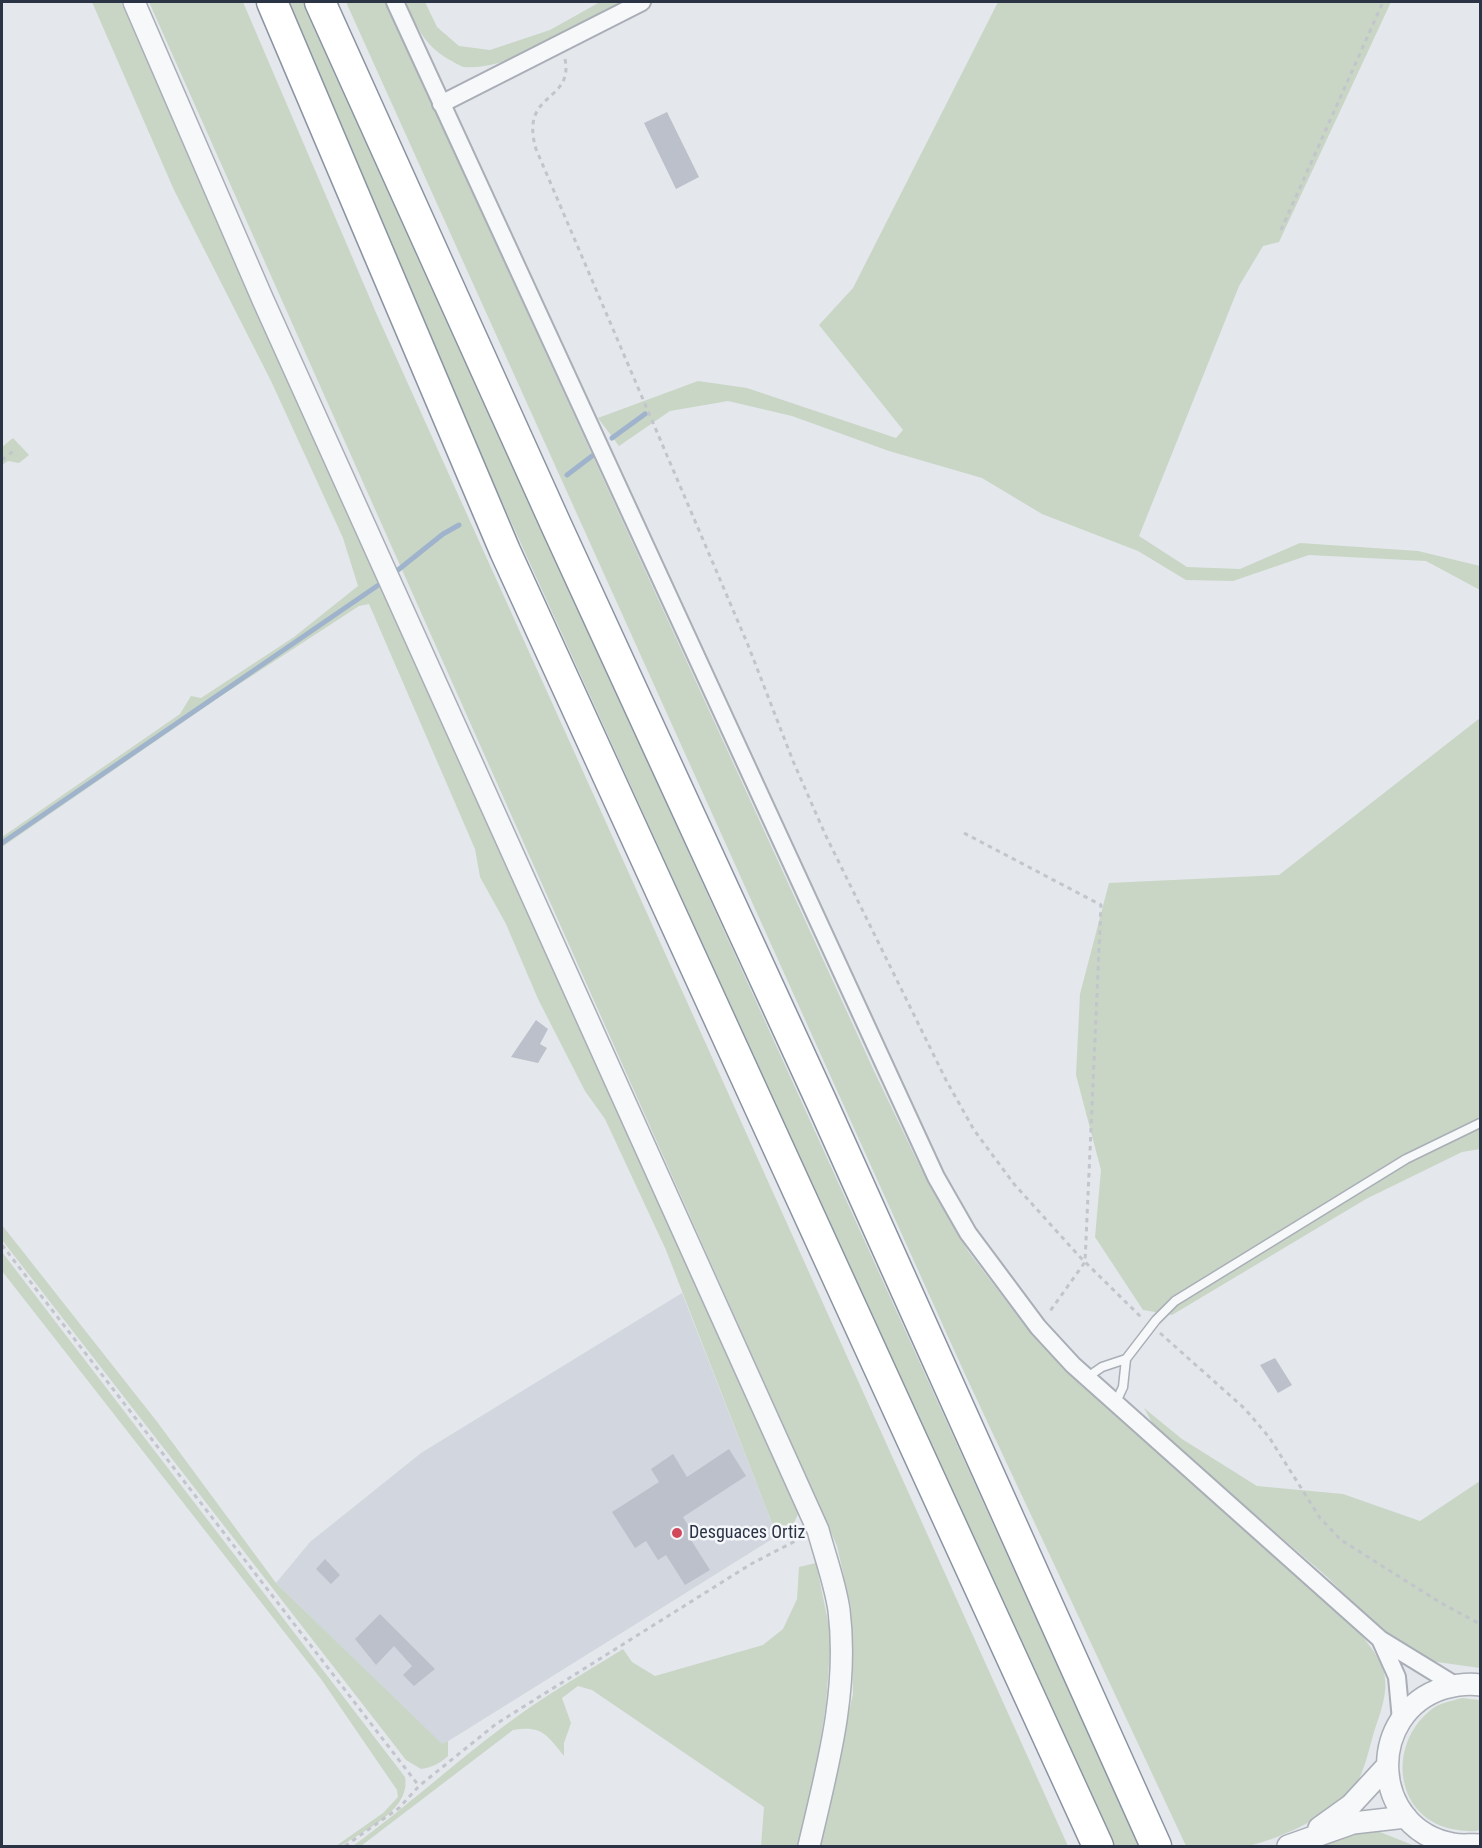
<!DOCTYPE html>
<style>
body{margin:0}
#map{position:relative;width:1482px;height:1848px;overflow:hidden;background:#e4e7ec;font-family:"Roboto Condensed",sans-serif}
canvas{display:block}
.frame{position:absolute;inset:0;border:3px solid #2b3445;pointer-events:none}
</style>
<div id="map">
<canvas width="1482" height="1848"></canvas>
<div class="frame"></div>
</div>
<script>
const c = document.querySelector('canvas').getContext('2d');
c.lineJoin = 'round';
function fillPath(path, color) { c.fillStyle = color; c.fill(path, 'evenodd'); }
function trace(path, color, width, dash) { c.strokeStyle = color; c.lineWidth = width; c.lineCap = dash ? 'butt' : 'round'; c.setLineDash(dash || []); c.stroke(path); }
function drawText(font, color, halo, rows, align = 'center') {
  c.font = font + ' "Roboto Condensed",sans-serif'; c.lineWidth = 5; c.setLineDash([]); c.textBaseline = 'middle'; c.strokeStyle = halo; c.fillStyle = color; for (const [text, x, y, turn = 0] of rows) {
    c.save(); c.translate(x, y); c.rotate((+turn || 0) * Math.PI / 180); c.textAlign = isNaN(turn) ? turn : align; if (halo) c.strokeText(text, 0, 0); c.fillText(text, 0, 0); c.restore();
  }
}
fillPath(new Path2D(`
 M682,1293L777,1536L442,1745L276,1583L310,1542L421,1453Z`), '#d2d6de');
fillPath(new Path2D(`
 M92,2H121L321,455L799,1512L793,1525L777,1536L666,1250L605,1119L585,1091L538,999L506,924L480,877L475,849L369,604L359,606L221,696L2,847V837L180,714L191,696L201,698L294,637L358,586L343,538L271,381L174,190Z
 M149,2H243L377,315L1068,1846H819L853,1694L851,1608L837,1546Z
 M282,2H303L1139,1846H1112L419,319Z
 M346,2H385L875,1073L921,1169L968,1251L1022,1322L1072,1376L1353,1625C1390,1669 1393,1679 1374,1732C1369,1749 1365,1769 1356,1785C1341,1811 1275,1842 1246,1846C1227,1848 1205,1846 1186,1846L964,1372Z
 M405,2H425L437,27L459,46L490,50L550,30L600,2H625C582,24 513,71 464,67C459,66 453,61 448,59C424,45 416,25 405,2Z
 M998,2H1391L1279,242L1263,246L1239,286L1139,536L1187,567L1240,569L1300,543L1418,551L1480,566V590L1426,561L1309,555L1233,581L1186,580L1138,551L1042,514L982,478L889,451L792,416L728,401L670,411L619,446L598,418L698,381L747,388L896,438L903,430L819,325L853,288Z
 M13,438L29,455L19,463L8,461L2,465V447Z
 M1480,718V1149L1462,1152L1366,1199L1172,1315L1143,1310L1095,1237L1101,1170L1076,1075L1080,994L1109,883L1279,875Z
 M2,1225L158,1423L276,1583L442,1744L448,1741V1756C439,1764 433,1767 421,1769L406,1760L2,1240Z
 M2,1252L405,1777C411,1810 365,1830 341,1846H336L383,1813L398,1797L397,1790L321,1679L2,1271Z
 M1144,1408L1182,1439L1257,1486L1343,1494L1420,1521L1480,1481V1668L1423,1660L1379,1628L1326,1576L1155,1428Z
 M816,1563L831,1636L826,1705L810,1805L799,1846H761L764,1807L592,1690L578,1686L562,1698L571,1723L564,1743V1756C547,1735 542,1725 513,1730L361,1846H353C405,1808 452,1765 504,1726C542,1697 583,1674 623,1649L632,1662L655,1676L763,1645L783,1629L797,1599L799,1567Z
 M1462,1698L1480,1700V1830C1473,1832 1466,1831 1458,1830C1395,1822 1385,1745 1432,1709C1439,1703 1452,1701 1462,1698Z
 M1375,1830L1415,1846H1318L1344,1834Z`), '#c9d6c5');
trace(new Path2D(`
 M612,438L645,414
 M567,475L592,456
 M398,570L443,534L459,525
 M2,843L377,586`), '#9fb4cc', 5);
fillPath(new Path2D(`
 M667,112L699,177L676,189L644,123Z
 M536,1020L548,1029L540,1044L547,1048L538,1063L511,1057Z
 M1275,1358L1292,1385L1278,1393L1260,1365Z
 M729,1449L746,1476L683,1517L695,1537L691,1540L710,1570L685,1585L666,1555L658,1560L646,1541L635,1548L612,1512L659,1482L651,1469L673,1454L687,1477Z
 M325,1559L340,1575L331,1584L316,1569Z
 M380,1614L435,1669L414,1686L403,1675L412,1666L394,1646L376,1665L355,1639Z`), '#bbc0ca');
const service = new Path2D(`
 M1086,1378L1102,1367L1126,1359
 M1115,1404L1123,1387L1126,1359L1156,1320L1175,1301L1406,1159L1480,1123`);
const minor = new Path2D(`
 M395,2L936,1177L968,1233L1038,1327L1073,1365L1380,1639L1455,1685
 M441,104L642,2
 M1380,1639L1397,1677L1401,1720`);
const tertiary = new Path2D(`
 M134,2L263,300L818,1530C825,1556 835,1583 839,1610C849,1691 827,1769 809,1846
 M1480,1685C1469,1683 1456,1685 1444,1688C1365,1713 1370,1829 1453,1844C1462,1846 1472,1844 1480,1845
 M1319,1828L1351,1805L1387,1766
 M1288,1846L1353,1823L1406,1817`);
const motorway = new Path2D(`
 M272,2L505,551L1098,1846
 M320,2L557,527L822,1103L1156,1846`);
trace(service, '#a9aeb7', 11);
trace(minor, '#a9aeb7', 20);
trace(tertiary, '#a9aeb7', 24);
trace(motorway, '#8b94a3', 33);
trace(new Path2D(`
 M565,59C574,103 519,91 536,149L748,645L793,761L825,834L946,1080L974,1130L1014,1184L1079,1256L1143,1319
 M1281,230L1383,2
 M2,460L16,449
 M964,833L1101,905L1085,1262L1048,1314
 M2,1245L419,1786
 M1160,1333L1245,1409L1269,1437L1320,1518L1341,1540L1441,1603L1480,1624
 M345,1846L399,1808L419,1786L496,1724L751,1564L803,1537`), '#c2c5cb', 3, [4.5, 4.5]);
trace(service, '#f7f8fa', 8);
trace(minor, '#f7f8fa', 16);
trace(tertiary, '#f7f8fa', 21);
trace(motorway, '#fff', 30);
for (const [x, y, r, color] of [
 [677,1533,6,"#d1495b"]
]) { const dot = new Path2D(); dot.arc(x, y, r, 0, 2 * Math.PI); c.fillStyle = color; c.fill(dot); trace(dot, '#f4f6f9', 2); }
drawText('18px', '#2b3445', '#f4f6f9', [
 ["Desguaces Ortiz",689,1533]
], 'left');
</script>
